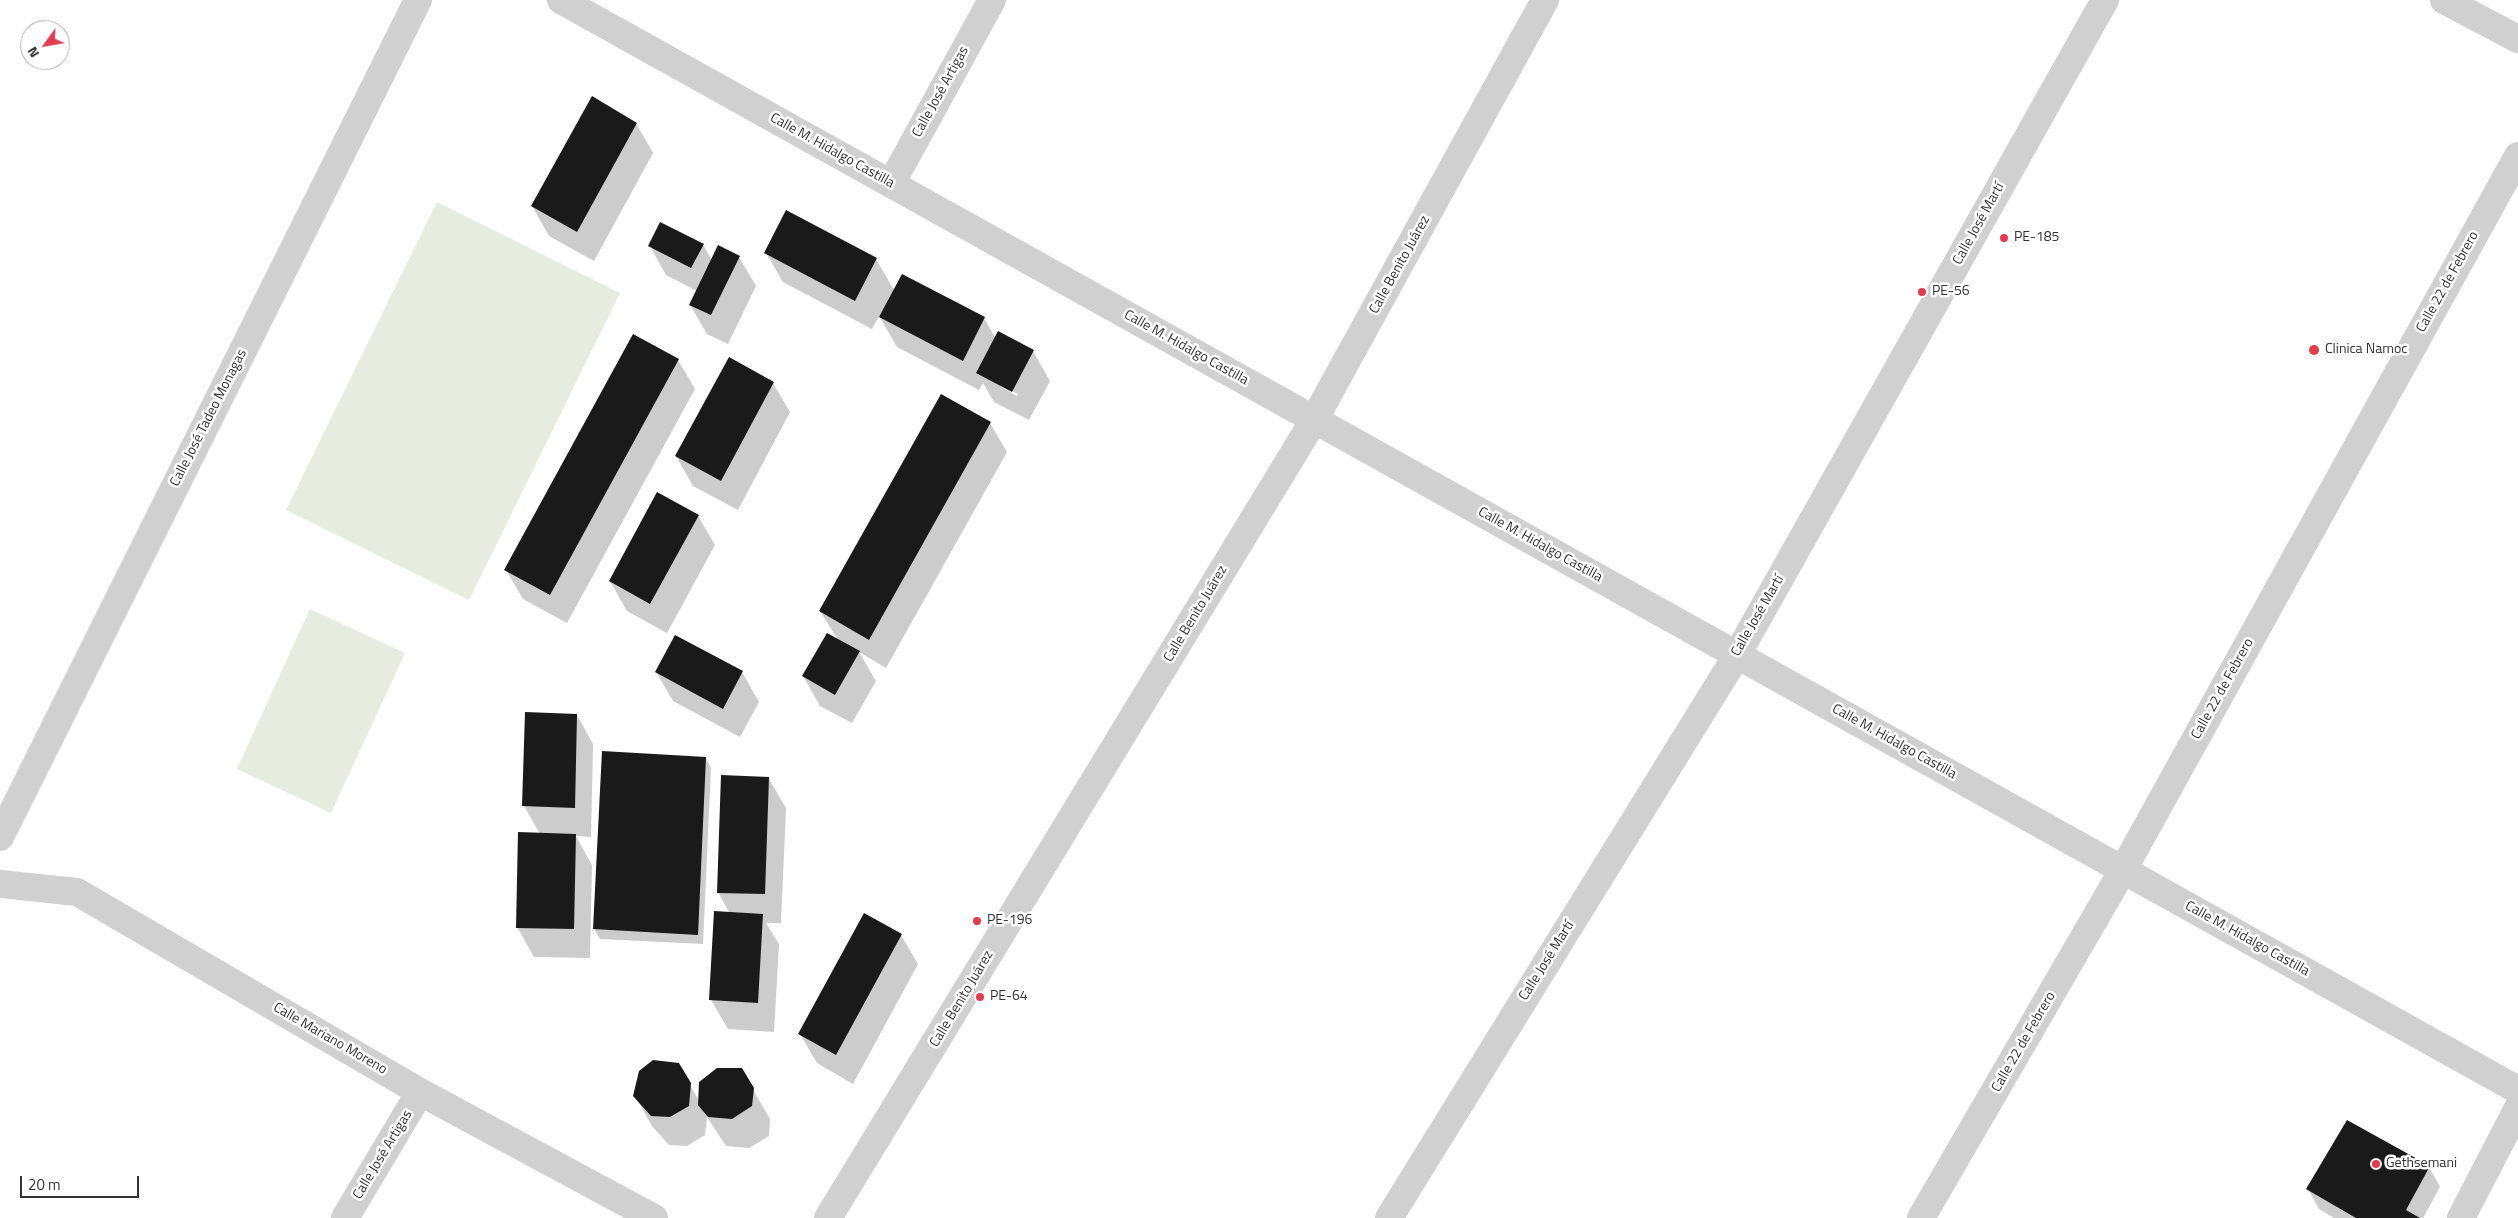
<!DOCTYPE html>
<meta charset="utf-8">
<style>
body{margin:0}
#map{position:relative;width:2518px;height:1218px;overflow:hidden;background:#fff;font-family:"Titillium Web",sans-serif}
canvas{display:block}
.north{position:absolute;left:20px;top:20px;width:50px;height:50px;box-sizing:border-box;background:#fff;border:1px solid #adadad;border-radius:50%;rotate:238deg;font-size:14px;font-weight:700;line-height:20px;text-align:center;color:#333}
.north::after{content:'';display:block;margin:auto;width:18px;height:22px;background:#e33b4c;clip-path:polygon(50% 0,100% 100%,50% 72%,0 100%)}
.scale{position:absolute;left:20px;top:1176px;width:119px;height:22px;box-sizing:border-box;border:2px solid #333;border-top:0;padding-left:6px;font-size:15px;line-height:18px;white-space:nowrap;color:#333;-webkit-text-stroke:4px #fff;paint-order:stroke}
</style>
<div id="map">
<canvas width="2518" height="1218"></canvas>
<div class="north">N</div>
<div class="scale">20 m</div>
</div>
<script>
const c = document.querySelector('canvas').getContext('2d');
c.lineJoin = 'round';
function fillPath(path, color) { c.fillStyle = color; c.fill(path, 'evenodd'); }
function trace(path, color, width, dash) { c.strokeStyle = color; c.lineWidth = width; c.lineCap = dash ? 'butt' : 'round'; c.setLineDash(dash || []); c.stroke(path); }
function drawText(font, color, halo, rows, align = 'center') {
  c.font = font + ' "Titillium Web",sans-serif'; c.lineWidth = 5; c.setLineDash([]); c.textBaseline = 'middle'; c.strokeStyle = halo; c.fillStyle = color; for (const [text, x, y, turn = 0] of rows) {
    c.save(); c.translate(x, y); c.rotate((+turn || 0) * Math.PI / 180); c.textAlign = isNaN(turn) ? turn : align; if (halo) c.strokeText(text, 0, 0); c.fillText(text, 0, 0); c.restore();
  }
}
fillPath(new Path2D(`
 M437,202L620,293L469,600L286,510Z
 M310,609L405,653L331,813L237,769Z`), '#e6ecdf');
fillPath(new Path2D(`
 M636,123L653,153L594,261L549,236L532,206Z
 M787,212L876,259L894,290L984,318L996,339L1033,351L1050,381L1029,420L994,402L983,383L979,390L897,347L879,316L872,329L783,282L766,253ZM1001,385L1018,394L1017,396L1001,387Z
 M703,245L712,260L739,257L756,286L728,344L707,334L690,305L697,291L666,275L650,246Z
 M678,360L695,389L567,623L523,599L506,570Z
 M773,383L790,412L738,510L693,486L676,456Z
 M990,423L1007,452L886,668L859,652L876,681L852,723L820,706L803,676L838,640L820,611Z
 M698,516L715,545L667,633L627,611L610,581Z
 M675,637L742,672L759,702L740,737L673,701L656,672Z
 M577,715L593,744L591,837L576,836L592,865L590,958L534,957L517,927L540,834L524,806Z
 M706,758L711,768L703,944L600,939L594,929Z
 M769,779L786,808L781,923H766L779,944L774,1032L728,1029L711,1000L715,913L730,914L718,892Z
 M901,935L918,964L853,1084L817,1063L800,1034Z
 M678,1064L699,1101L741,1069L770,1119L769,1136L749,1148L726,1146L707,1117L705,1135L687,1146L669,1145L652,1126L635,1096Z
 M2429,1167L2440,1187L2423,1218H2334L2319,1209L2308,1189Z`), '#0003');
fillPath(new Path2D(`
 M592,96L637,123L577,232L531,206Z
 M786,210L877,258L855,301L764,253Z
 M660,222L704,244L691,268L648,246Z
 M718,245L740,256L711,315L689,305Z
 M902,274L985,317L963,361L879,317Z
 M998,331L1034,350L1012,392L976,373Z
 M633,334L679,359L550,595L504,570Z
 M729,357L774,382L721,481L675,456Z
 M941,394L991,422L869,640L819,611Z
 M657,492L699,515L650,604L609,581Z
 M827,633L860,651L835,695L802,676Z
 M675,635L743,671L723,709L655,672Z
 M525,712L577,714L575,808L522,806Z
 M602,751L706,757L698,935L593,929Z
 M721,775L769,777L765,894L717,893Z
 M518,832L576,834L574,929L516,928Z
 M714,911L763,914L758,1003L709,1000Z
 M864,913L902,934L836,1055L798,1034Z
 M653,1060L679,1063L691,1083L689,1106L670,1117L651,1116L633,1096L639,1071Z
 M717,1068H742L754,1088L752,1106L732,1119L708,1117L698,1105L699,1082Z
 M2347,1120L2430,1166L2406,1210L2420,1218H2356L2306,1189Z`), '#1a1a1a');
trace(new Path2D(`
 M561,0L2518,1090
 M2444,0L2518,39
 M891,184L992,0
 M0,837L418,0
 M0,884L77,892L420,1092L654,1218
 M345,1218L420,1092
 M828,1218L1314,420L1545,0
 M1389,1218L1737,655L2105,0
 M1921,1218L2123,870L2518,156`), '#d0d0d0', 28);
trace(new Path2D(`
 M2461,1218L2518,1108`), '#d0d0d0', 28);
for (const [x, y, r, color] of [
 [2004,238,5,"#e33b4c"],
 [1922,292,5,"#e33b4c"],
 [2314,350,6,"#e33b4c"],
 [977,921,5,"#e33b4c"],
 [980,997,5,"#e33b4c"],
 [2376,1164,5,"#e33b4c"]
]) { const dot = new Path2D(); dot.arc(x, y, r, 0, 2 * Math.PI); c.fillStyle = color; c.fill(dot); trace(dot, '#fff', 2); }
drawText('14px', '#333', '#fff', [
 ["Calle José Artigas",941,92,-61],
 ["Calle M. Hidalgo Castilla",832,151,29],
 ["Calle José Martí",1979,224,-61],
 ["Calle Benito Juárez",1400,265,-61],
 ["Calle 22 de Febrero",2448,282,-61],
 ["Calle M. Hidalgo Castilla",1186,348,29],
 ["Calle José Tadeo Monagas",209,418,-63],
 ["Calle M. Hidalgo Castilla",1540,545,29],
 ["Calle Benito Juárez",1196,614,-59],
 ["Calle José Martí",1758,616,-60],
 ["Calle 22 de Febrero",2223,689,-61],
 ["Calle M. Hidalgo Castilla",1894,742,29],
 ["Calle M. Hidalgo Castilla",2247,939,29],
 ["Calle José Martí",1547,961,-58],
 ["Calle Benito Juárez",962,999,-59],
 ["Calle Mariano Moreno",330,1039,30],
 ["Calle 22 de Febrero",2024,1042,-60],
 ["Calle José Artigas",383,1155,-59]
]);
drawText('14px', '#333', '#fff', [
 ["PE-185",2014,238],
 ["PE-56",1932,292],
 ["Clinica Namoc",2325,350],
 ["PE-196",987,921],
 ["PE-64",990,997],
 ["Gethsemani",2386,1164]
], 'left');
</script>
